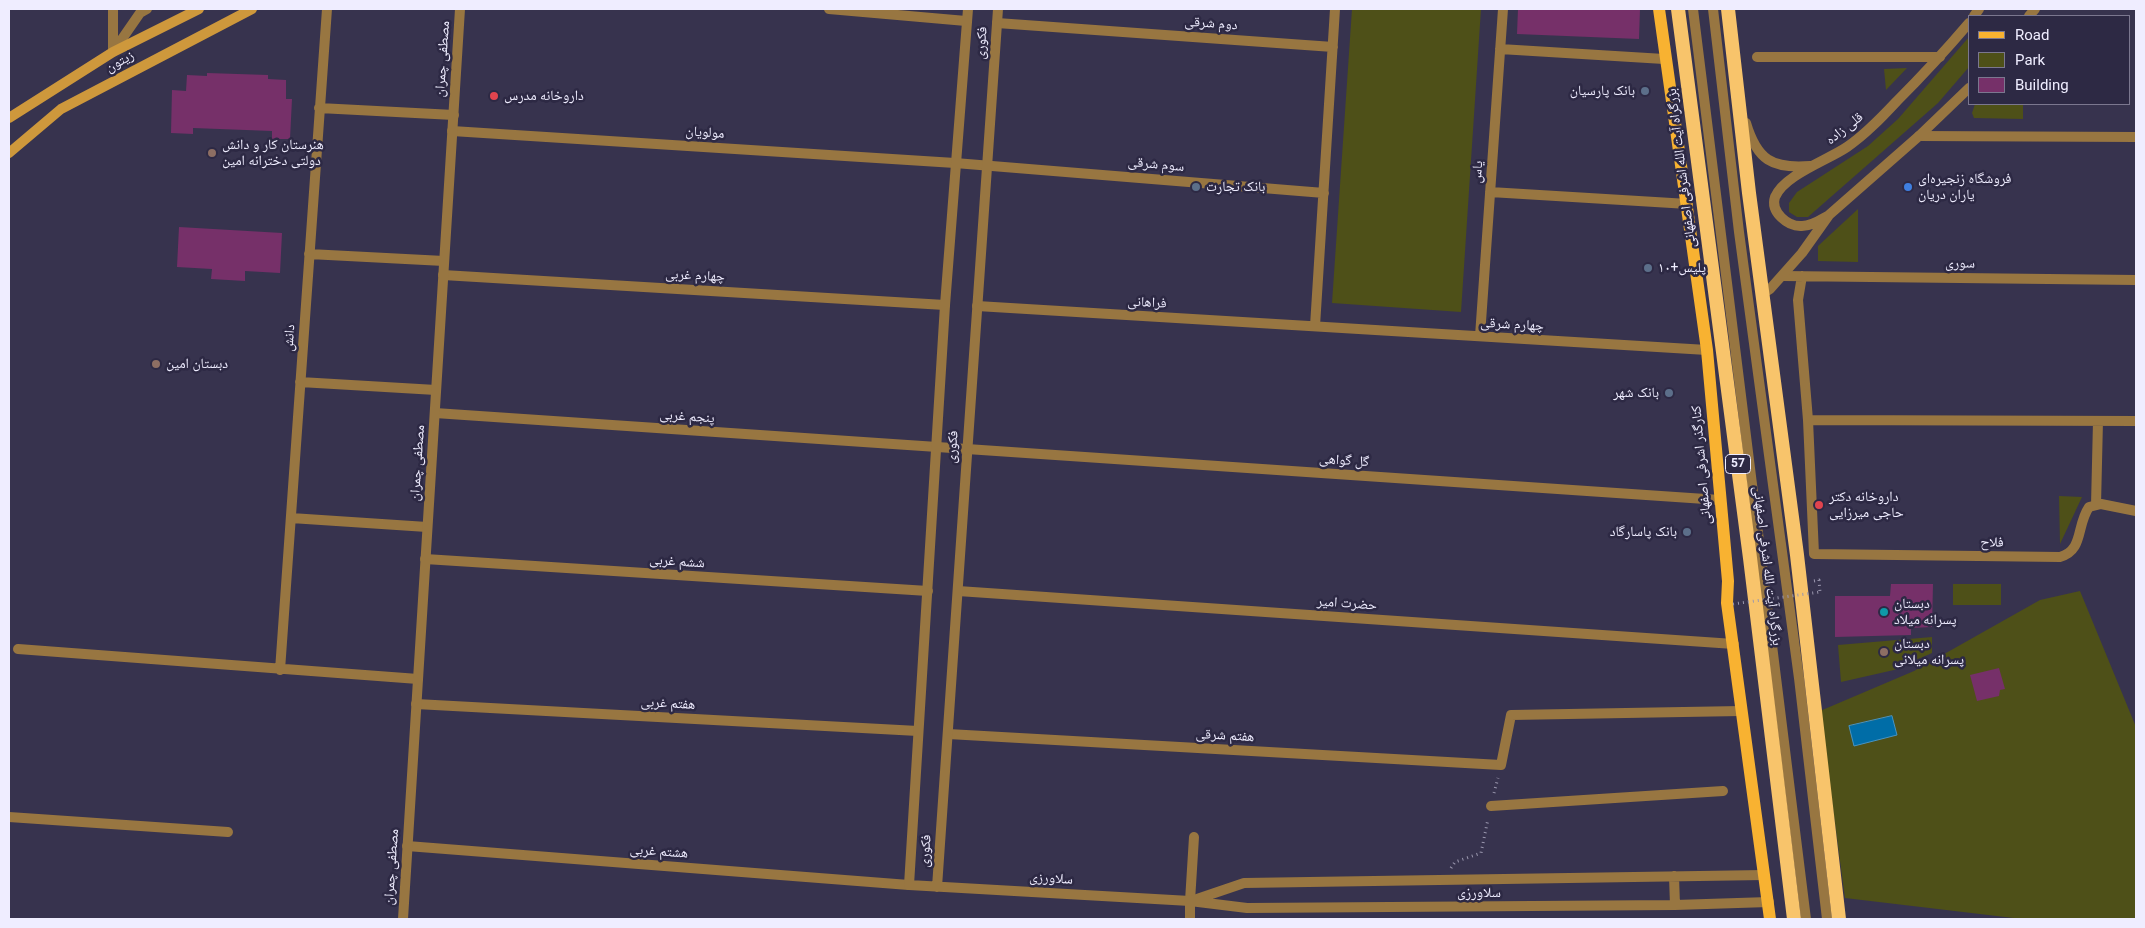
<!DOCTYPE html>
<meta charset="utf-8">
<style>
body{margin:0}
#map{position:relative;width:2145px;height:928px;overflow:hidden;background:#37334e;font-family:Roboto,sans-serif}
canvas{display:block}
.frame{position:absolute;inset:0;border:10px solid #efedff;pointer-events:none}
.legend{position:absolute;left:1968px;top:15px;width:162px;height:90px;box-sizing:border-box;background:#2d2944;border:1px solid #7b778f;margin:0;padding:6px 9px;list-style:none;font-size:15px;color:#efedff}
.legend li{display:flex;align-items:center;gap:10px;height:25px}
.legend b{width:25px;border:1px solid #7b778f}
</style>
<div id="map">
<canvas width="2145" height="928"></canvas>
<div class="frame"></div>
<ul class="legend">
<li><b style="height:6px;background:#f8b231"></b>Road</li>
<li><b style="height:14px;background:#4e5018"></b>Park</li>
<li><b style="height:14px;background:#763069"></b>Building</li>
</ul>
</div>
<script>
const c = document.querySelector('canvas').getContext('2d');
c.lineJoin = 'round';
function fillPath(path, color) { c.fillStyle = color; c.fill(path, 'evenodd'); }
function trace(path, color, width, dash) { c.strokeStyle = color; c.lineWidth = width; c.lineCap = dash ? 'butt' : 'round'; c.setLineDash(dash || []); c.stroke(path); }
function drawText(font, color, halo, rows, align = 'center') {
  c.font = font + ' Roboto,"Noto Naskh Arabic",sans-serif'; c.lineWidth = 5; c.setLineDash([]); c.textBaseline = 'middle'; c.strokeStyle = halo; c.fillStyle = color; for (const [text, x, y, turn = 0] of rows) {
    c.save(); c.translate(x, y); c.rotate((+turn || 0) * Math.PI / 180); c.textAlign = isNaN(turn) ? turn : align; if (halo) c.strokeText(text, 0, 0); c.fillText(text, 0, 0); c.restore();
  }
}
fillPath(new Path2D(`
 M1352,9H1481L1461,312L1332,303Z
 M1969,37V67L1938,103L1808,217H1797L1789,212V203L1797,192L1868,146L1898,119Z
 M1907,68L1886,90L1884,69Z
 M1975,104H2023V119L1974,118L1972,113Z
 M1858,209V262L1818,261V246Z
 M2059,496L2082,497L2060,544Z
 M1953,584H2001V605H1953Z
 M2080,591L2136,727V919H2022L1845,898L1820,711L1914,671L2040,600Z
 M1932,637V653L1894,670L1841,682L1838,645Z`), '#4e5018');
const water = new Path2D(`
 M1892,716L1897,735L1854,746L1849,726Z`);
fillPath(water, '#006da7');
trace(water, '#4893c1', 1);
fillPath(new Path2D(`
 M1518,9H1640L1639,39L1517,34Z
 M207,73L268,75V79L286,80V99H292L290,139H272V131L193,128V134L171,133L172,90L186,91L187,75L207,76Z
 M179,227L282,233L280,273L245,271V281L211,279L212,269L177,267Z
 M1891,584H1933L1932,627L1911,628V635L1835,637V596H1890Z
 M1999,668L2005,689L2000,690L1999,696L1977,701L1970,675Z`), '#763069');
trace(new Path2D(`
 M1814,581L1819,580L1820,592
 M1494,793L1498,778
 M1451,868L1455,862L1481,853L1488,819`), '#9a97ae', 3, [1, 4]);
trace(new Path2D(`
 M1693,9L1806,919
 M1713,9L1739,232L1799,678L1827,919`), '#987641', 10);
trace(new Path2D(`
 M113,9V52
 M829,9L966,21
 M997,23L1333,47
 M1500,49L1664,59
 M113,52L140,13L147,9
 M1757,57H1940
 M319,108L454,115
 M452,131L955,163L1324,193
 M1919,136L2136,137
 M1490,192L1688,204
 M309,254L444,261
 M443,275L945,305
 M1783,276L2136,280
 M1802,276L1798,300L1808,420L1814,554L2060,557C2084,550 2076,526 2089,507L2101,504L2136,511
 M977,306L1707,350
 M1315,326L1335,9
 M1480,336L1503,9
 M300,382L436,390
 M435,413L1720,500
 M1808,420L2136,421
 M2096,505L2098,421
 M291,518L427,527
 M425,559L928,591
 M958,591L1734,644
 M18,649L418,679
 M280,670L327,9
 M416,704L918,731
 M948,734L1501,765L1511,715L1741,711
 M1491,806L1723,791
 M9,817L228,832
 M407,846L909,885
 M1190,901L1194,837`), '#987641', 10);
trace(new Path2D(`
 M968,9L945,305L909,885L1190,901L1247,908L1675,905L1769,902
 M1974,16L1979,9
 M2029,16L2035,9
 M1746,123C1757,160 1772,169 1810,166
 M1829,215C1820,220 1812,226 1802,226C1788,227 1770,212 1775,197C1784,175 1828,160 1847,147C1865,135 1882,117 1897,101C1922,76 1946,50 1969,23
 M1762,294L1770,289L1802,253L1829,215L1919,136L1969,88
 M1674,876L1675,905
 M937,887L998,9
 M1194,900L1244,883L1764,875
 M403,919L460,9
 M1190,919V901`), '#987641', 10);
trace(new Path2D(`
 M9,118L113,52L199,9
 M9,153L61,109L252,9`), '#ce983c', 10);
trace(new Path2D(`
 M1659,9L1707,350L1728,581L1727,603L1770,919`), '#f8b231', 12);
trace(new Path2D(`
 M1678,9L1750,558L1794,919
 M1728,9L1749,193L1797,555L1839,919`), '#f8c46b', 14);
trace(new Path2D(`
 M1733,604L1820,592`), '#9a97ae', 3, [1, 4]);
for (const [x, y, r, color] of [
 [1645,91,5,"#5c6f8a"],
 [494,96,5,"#e0444e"],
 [212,153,5,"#8d6e63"],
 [1196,187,5,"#5c6f8a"],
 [1908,187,5,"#3f7fe0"],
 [1648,268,5,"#5c6f8a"],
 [156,364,5,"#8d6e63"],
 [1669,393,5,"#5c6f8a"],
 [1819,505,5,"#e0444e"],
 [1687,532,5,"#5c6f8a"],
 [1884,612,5,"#0f9aa8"],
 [1884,652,5,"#8d6e63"]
]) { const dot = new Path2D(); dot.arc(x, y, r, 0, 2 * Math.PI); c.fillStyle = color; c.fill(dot); trace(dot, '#2d2944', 2); }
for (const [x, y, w] of [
 [1738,464,25]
]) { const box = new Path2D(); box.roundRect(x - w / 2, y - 9.5, w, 19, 4); c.fillStyle = '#2d2944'; c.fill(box); trace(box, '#efedff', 1); }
drawText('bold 12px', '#efedff', null, [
 ["57",1738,464]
]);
drawText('14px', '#efedff', '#2d2944', [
 ["دوم شرقی",1211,24,4],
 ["فکوری",982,43,-86],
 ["مصطفی چمران",443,59,-86],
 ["زیتون",120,62,-28],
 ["قلی زاده",1845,129,-38],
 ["مولویان",705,133,4],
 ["سوم شرقی",1156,165,5],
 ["بزرگراه آیت الله اشرفی اصفهانی",1682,168,-97],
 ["یاس",1478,172,-86],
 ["سوری",1960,264,1],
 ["چهارم غربی",695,276,3],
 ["فراهانی",1147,303,3],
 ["چهارم شرقی",1512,325,3],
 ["دانش",290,338,-86],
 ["پنجم غربی",687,417,4],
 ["فکوری",953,447,-86],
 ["گل گواهی",1344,461,4],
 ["مصطفی چمران",418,463,-86],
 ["کنارگذر اشرفی اصفهانی",1702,465,-95],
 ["فلاح",1992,543,1],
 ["ششم غربی",677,562,4],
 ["بزرگراه آیت الله اشرفی اصفهانی",1767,566,83],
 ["حضرت امیر",1347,604,4],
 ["هفتم غربی",668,704,3],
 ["هفتم شرقی",1225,736,3],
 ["فکوری",926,851,-86],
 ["هشتم غربی",659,852,4],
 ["مصطفی چمران",392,867,-86],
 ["سلاورزی",1051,879,3],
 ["سلاورزی",1479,893]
]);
drawText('14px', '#efedff', '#2d2944', [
 ["بانک پارسیان",1635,91,"right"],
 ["داروخانه مدرس",504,96],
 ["هنرستان کار و دانش",222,145],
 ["دولتی دخترانه امین",222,161],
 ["فروشگاه زنجیره‌ای",1918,179],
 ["یاران دریان",1918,195],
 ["بانک تجارت",1206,187],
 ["پلیس+۱۰",1658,268],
 ["دبستان امین",166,364],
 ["بانک شهر",1659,393,"right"],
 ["داروخانه دکتر",1829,497],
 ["حاجی میرزایی",1829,513],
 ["بانک پاسارگاد",1677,532,"right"],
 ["دبستان",1894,604],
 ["پسرانه میلاد",1894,620],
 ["دبستان",1894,644],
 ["پسرانه میلانی",1894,660]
], 'left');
</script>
